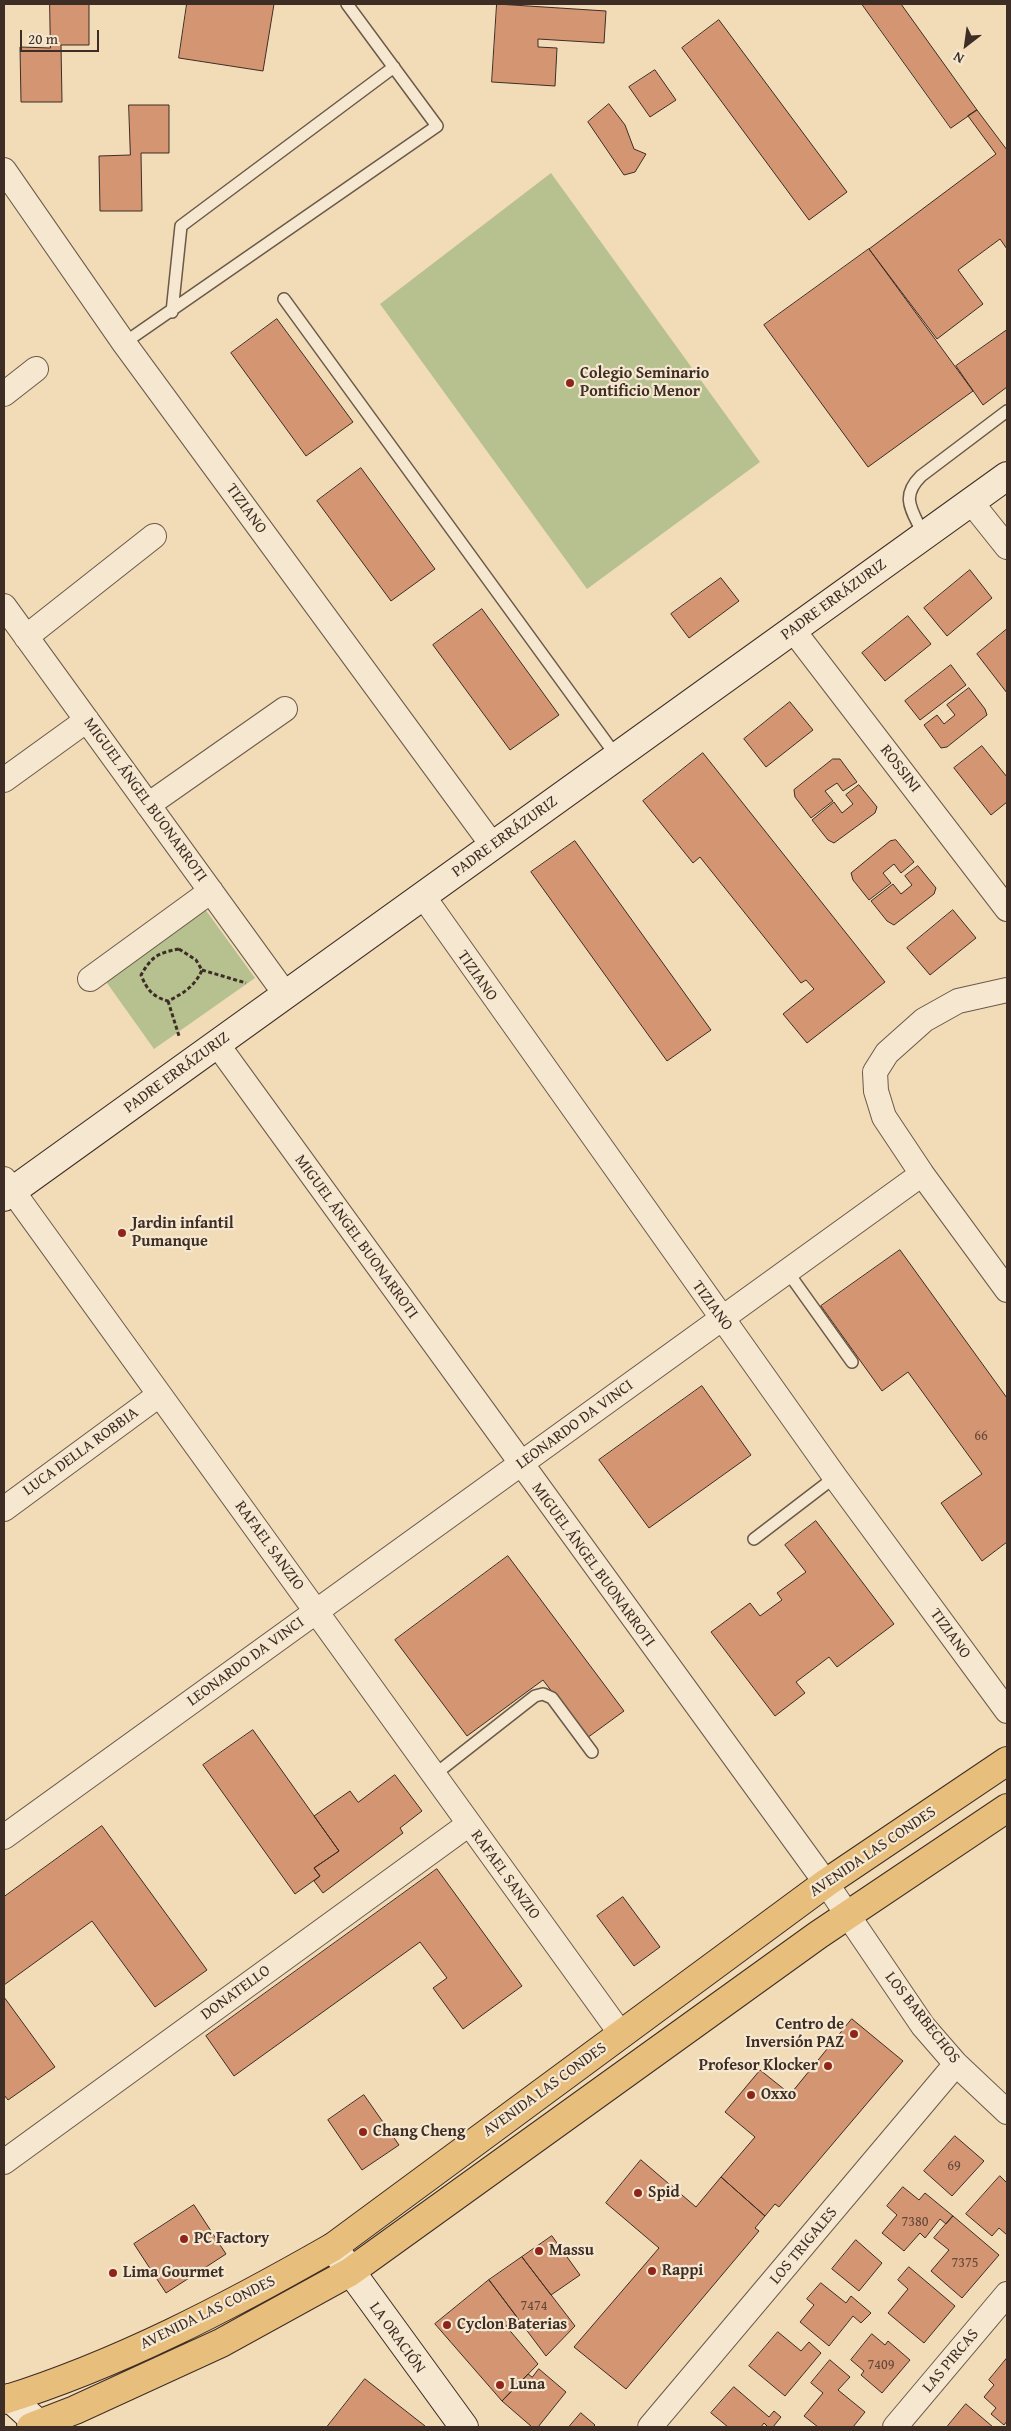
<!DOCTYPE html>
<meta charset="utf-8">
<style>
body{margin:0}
#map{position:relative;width:1011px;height:2431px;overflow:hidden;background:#f1dcb7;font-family:"Gentium Book Plus",serif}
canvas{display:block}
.frame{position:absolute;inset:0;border:5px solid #3e2d24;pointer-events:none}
.north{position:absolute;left:941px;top:20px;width:50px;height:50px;-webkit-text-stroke:4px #f6e8d0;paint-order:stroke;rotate:210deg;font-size:14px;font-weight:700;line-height:20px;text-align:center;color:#3e2d24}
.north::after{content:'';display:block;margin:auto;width:18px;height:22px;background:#3e2d24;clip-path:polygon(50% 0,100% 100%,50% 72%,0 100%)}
.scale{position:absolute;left:20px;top:30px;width:79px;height:22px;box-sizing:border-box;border:2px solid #3e2d24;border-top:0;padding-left:6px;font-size:15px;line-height:18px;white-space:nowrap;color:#3e2d24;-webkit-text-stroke:4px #f6e8d0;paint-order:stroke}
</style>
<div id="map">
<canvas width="1011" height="2431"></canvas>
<div class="frame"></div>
<div class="north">N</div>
<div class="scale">20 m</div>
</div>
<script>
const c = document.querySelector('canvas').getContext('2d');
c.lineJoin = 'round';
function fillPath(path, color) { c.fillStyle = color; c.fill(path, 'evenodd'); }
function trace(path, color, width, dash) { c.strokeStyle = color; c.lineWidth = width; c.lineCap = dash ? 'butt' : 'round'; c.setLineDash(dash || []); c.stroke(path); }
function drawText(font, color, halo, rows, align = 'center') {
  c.font = font + ' "Gentium Book Plus",serif'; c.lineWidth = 4.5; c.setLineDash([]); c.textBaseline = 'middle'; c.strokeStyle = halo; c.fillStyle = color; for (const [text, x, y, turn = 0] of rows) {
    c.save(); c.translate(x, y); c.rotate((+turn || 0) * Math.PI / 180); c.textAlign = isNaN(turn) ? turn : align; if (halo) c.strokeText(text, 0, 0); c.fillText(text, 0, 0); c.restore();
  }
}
fillPath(new Path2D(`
 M551,173L760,462L587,589L380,304Z
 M202,905L255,978L154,1049L102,976Z`), '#b7c190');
const building = new Path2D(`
 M50,4H89V45H61L62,102H21L20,47L50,48Z
 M187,4H274L263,71L179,58Z
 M497,4L606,11L604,43L538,39V47L557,48L555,86L492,82Z
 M862,4H901L977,110L951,128Z
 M719,20L847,192L809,220L682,48Z
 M655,70L676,100L650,117L629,87Z
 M609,104L625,125L634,149L646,154L635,172L624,175L588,122Z
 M129,105H169V153H141L142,211H100L99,156L130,155Z
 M977,110L1007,150V249L1000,239L958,270L983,304L937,339L869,249L996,154L968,116Z
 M869,249L973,391L868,467L764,325Z
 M277,319L353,422L306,456L231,353Z
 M1007,330V387L983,405L956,366Z
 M361,468L435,569L391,601L317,501Z
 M970,570L992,598L947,636L924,608Z
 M721,578L739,601L689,638L671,614Z
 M482,609L559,715L510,750L433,645Z
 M908,616L931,644L885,681L862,653Z
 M1007,629V693L977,654Z
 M951,665L966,685L920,720L905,701Z
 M969,688L985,709L987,715L947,747L941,748L924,725L937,715L944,724L955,715L947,705Z
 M790,702L813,730L766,767L744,739Z
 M982,746L1007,777V802L991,815L954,768Z
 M703,753L885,982L807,1043L783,1014L814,989L806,980L801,983L700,857L693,863L643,801Z
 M833,759H840L857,782L843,791L837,783L825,791L833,801L811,818L795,797L794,790Z
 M859,785L877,807L875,813L834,843L828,840L812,820L834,802L842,813L853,804L846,795Z
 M896,840L914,862L901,873L894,864L883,873L891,883L869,900L853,880L851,873L890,841Z
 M575,841L711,1030L667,1061L531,872Z
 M918,866L936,888L934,894L894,925L887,921L871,901L893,884L901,894L912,885L905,876Z
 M953,910L976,938L930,975L907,948Z
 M900,1250L1007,1398V1542L982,1561L941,1503L982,1474L908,1372L882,1391L821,1306Z
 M702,1386L751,1455L649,1528L599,1460Z
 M816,1521L894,1624L837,1667L829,1657L796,1682L805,1693L775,1716L711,1632L750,1603L760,1616L782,1600L777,1593L806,1572L785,1545Z
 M508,1556L624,1711L587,1738L543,1680L467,1736L395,1640Z
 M253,1730L339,1851L314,1868L320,1876L295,1894L203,1765Z
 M395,1775L422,1811L400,1828L403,1833L323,1893L314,1881L320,1876L314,1868L339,1851L314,1816L350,1791L358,1802Z
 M102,1826L207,1970L155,2007L92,1921L4,1985V1897Z
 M437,1869L522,1986L463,2029L433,1988L447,1978L420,1942L234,2076L206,2036Z
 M623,1897L660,1947L634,1966L597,1916Z
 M4,1997L55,2067L8,2100L4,2095Z
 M852,2019L903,2061L779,2207L775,2204L765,2216L721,2177L755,2137L725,2112L760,2070L790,2094Z
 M364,2095L399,2145L362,2170L328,2120Z
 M955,2136L984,2161L952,2196L924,2171Z
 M641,2160L696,2207L721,2177L765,2216L755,2228L759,2231L626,2389L574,2347L659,2248L606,2203Z
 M1000,2176L1007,2183V2235L999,2228L992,2236L966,2214Z
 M903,2187L919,2200L925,2193L953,2216L946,2224L940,2219L925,2238L920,2233L904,2251L882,2233L897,2215L887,2206Z
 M194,2205L226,2254L166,2293L134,2244Z
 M953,2216L999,2255L962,2298L931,2271L949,2250L934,2238Z
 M552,2236L580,2275L551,2295L522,2257Z
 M856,2240L882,2263L859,2291L832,2269Z
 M522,2257L575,2326L546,2356L489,2280Z
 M909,2267L955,2306L924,2343L888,2313L908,2289L898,2280Z
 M489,2280L517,2317L506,2326L538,2364L502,2401L435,2324Z
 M821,2283L846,2303L851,2296L871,2313L861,2323L853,2316L829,2346L800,2322L814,2305L807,2299Z
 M778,2332L801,2351L809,2342L821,2353L785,2396L749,2366Z
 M872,2334L885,2345L888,2341L910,2360L882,2393L861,2375L864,2371L851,2360Z
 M1007,2358V2421L1004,2425L991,2414L996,2408L984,2397L994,2385L989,2380Z
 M830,2360L850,2377L838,2390L865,2412L853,2427H818L804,2416L823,2393L811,2383Z
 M539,2369L566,2392L538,2427H532L502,2401L528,2374L532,2377Z
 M365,2379L425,2426L424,2427H327Z
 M734,2387L769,2417L774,2411L781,2417L773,2427H768L764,2423L761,2427H728L711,2413Z
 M966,2404L993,2427H947Z
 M581,2413L595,2425L593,2427H569Z`);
fillPath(building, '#d49573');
trace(building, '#3e2d24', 1);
const lane = new Path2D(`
 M284,299L617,757
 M172,312L181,226L394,67
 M124,343L437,126L347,4
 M924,536C913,511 899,498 921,476L1007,411
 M787,1271L852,1362
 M754,1539L835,1477
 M434,1775L535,1696L543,1694L552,1698L592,1752`);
const street = new Path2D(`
 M4,170L124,343L493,846
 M4,394L36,369
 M971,502L1007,547
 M4,606L286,995
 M793,630L1007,909
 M26,637L154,536
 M4,780L87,720
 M148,805L285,709
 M423,896L835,1477L1007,1711
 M90,979L211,891
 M1007,990L958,1001L924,1020L887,1053L875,1072L876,1091L884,1117L922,1174L1007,1290
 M217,1044L826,1883L923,2026L956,2064L1007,2112
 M4,1179L621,2034
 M4,1509L159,1395
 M4,1837L922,1174
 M4,2162L469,1824
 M650,2427L956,2064
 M895,2427L1007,2294`);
const secondary = new Path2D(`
 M4,1197L1007,476
 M333,2247L464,2427
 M10,2398L42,2427`);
const primary = new Path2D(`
 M4,2400C119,2364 228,2307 333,2247L826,1883L1007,1761
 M31,2427L75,2410L221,2343L350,2272L818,1935L1007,1808`);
trace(lane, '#6b5949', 14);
trace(street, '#6b5949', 26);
trace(secondary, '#3e2d24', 30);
trace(primary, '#3e2d24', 30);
trace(new Path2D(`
 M179,949L196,960L202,970C195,986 184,993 168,1001C153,997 147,990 141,975C152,956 158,953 179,949Z
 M202,970L246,983
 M168,1001L179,1036`), '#3e2d24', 3, [4, 2.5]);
trace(lane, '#f6e8d0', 11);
trace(street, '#f6e8d0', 24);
trace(secondary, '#f6e8d0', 28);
trace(primary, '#e8be7c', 28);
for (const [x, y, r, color] of [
 [570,383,5,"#8f2418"],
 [122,1233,5,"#8f2418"],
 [854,2034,5,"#8f2418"],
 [828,2066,5,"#8f2418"],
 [751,2095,5,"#8f2418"],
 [363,2132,5,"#8f2418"],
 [638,2193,5,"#8f2418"],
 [184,2239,5,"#8f2418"],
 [539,2251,5,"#8f2418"],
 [652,2271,5,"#8f2418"],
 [113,2273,5,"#8f2418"],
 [447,2325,5,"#8f2418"],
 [500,2385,5,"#8f2418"]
]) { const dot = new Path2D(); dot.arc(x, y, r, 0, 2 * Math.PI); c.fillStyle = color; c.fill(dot); trace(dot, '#f6e8d0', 2); }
drawText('14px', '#644738', null, [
 ["66",981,1436],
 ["69",954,2166],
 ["7380",915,2222],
 ["7375",965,2263],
 ["7474",534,2306],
 ["7409",881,2365]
]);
drawText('bold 16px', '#3e2d24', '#f6e8d0', [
 ["Colegio Seminario",580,374],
 ["Pontificio Menor",580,392],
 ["Jardin infantil",132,1224],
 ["Pumanque",132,1242],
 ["Centro de",844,2025,"right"],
 ["Inversión PAZ",844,2043,"right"],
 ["Profesor Klocker",818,2066,"right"],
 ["Oxxo",761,2095],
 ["Chang Cheng",373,2132],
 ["Spid",648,2193],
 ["PC Factory",194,2239],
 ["Massu",549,2251],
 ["Rappi",662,2271],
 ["Lima Gourmet",123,2273],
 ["Cyclon Baterias",457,2325],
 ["Luna",510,2385]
], 'left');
drawText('16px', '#3e2d24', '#f6e8d0', [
 ["TIZIANO",246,509,54],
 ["PADRE ERRÁZURIZ",834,600,-36],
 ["ROSSINI",900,769,52],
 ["MIGUEL ÁNGEL BUONARROTI",145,800,54],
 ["PADRE ERRÁZURIZ",505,837,-36],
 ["TIZIANO",477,976,55],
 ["PADRE ERRÁZURIZ",177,1073,-36],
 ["MIGUEL ÁNGEL BUONARROTI",356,1237,54],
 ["TIZIANO",712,1306,54],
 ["LEONARDO DA VINCI",575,1425,-36],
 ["LUCA DELLA ROBBIA",81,1452,-36],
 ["RAFAEL SANZIO",269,1546,54],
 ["MIGUEL ÁNGEL BUONARROTI",593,1565,54],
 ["TIZIANO",950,1634,54],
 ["LEONARDO DA VINCI",246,1662,-36],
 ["AVENIDA LAS CONDES",873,1852,-34],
 ["RAFAEL SANZIO",505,1875,54],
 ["DONATELLO",236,1993,-36],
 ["LOS BARBECHOS",922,2018,52],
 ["AVENIDA LAS CONDES",545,2090,-36],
 ["LOS TRIGALES",804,2246,-50],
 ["AVENIDA LAS CONDES",208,2313,-26],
 ["LA ORACIÓN",397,2338,54],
 ["LAS PIRCAS",951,2361,-50]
]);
</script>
